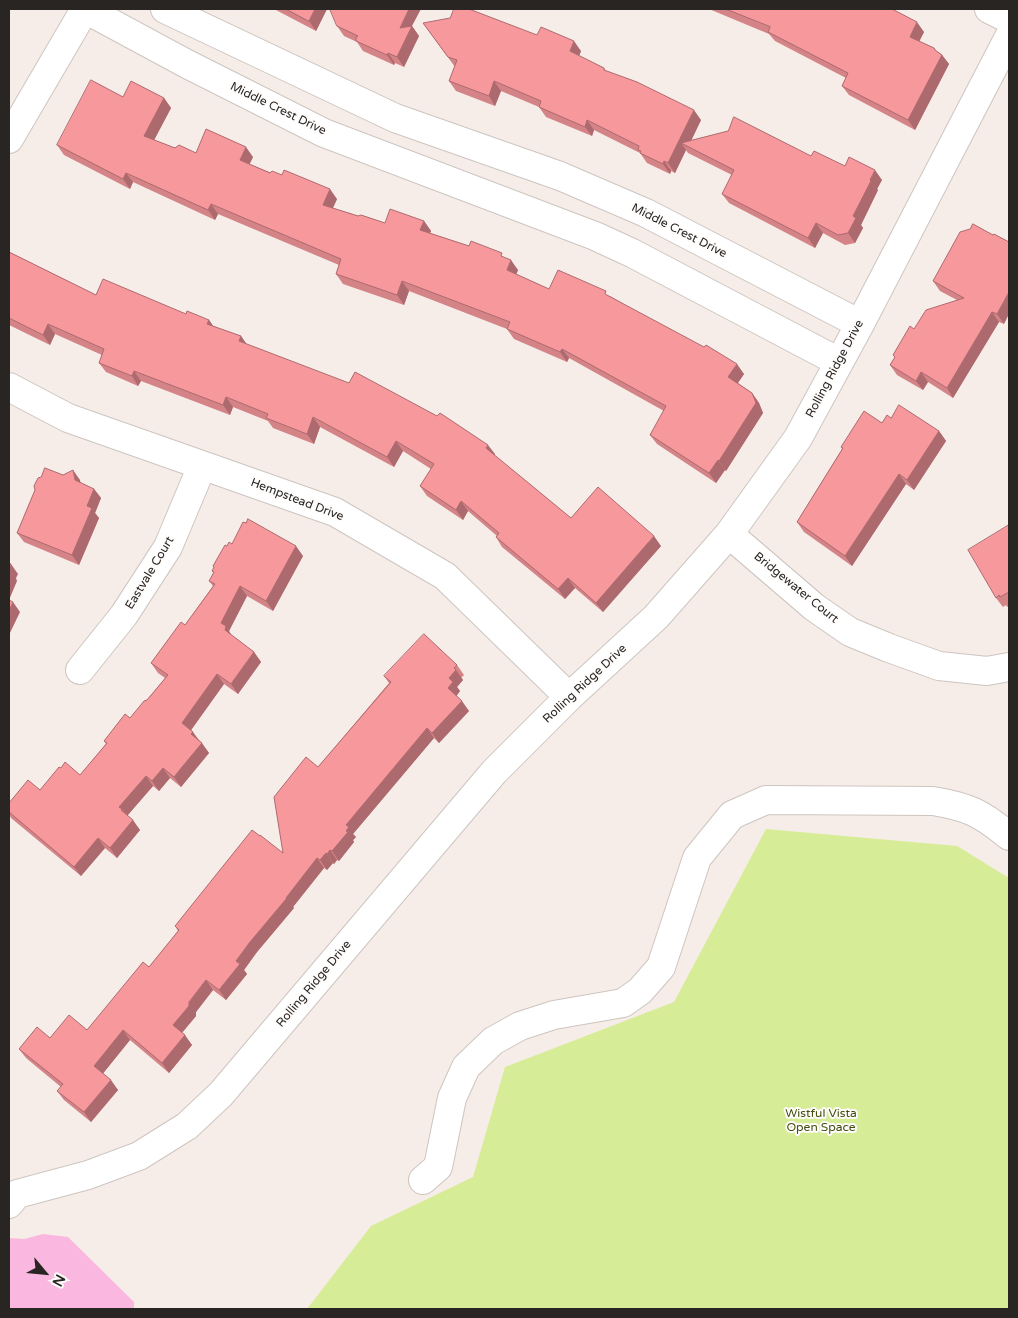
<!DOCTYPE html>
<style>
body{margin:0}
#map{position:relative;width:1018px;height:1318px;overflow:hidden;background:#f6ede8;font-family:"Varela Round",sans-serif}
canvas{display:block}
.frame{position:absolute;inset:0;border:10px solid #282523;pointer-events:none}
.north{position:absolute;left:20px;top:1248px;width:50px;height:50px;-webkit-text-stroke:4px #fefcfb;paint-order:stroke;rotate:118deg;font-size:14px;font-weight:700;line-height:20px;text-align:center;color:#282523}
.north::after{content:'';display:block;margin:auto;width:18px;height:22px;background:#282523;clip-path:polygon(50% 0,100% 100%,50% 72%,0 100%)}
</style>
<div id="map">
<canvas width="1018" height="1318"></canvas>
<div class="frame"></div>
<div class="north">N</div>
</div>
<script>
const c = document.querySelector('canvas').getContext('2d');
c.lineJoin = 'round';
function fillPath(path, color) { c.fillStyle = color; c.fill(path, 'evenodd'); }
function trace(path, color, width, dash) { c.strokeStyle = color; c.lineWidth = width; c.lineCap = dash ? 'butt' : 'round'; c.setLineDash(dash || []); c.stroke(path); }
function drawText(font, color, halo, rows, align = 'center') {
  c.font = font + ' "Varela Round",sans-serif'; c.lineWidth = 4; c.setLineDash([]); c.textBaseline = 'middle'; c.strokeStyle = halo; c.fillStyle = color; for (const [text, x, y, turn = 0] of rows) {
    c.save(); c.translate(x, y); c.rotate((+turn || 0) * Math.PI / 180); c.textAlign = isNaN(turn) ? turn : align; if (halo) c.strokeText(text, 0, 0); c.fillText(text, 0, 0); c.restore();
  }
}
fillPath(new Path2D(`
 M766,829L957,846L1009,878V1309H307L371,1226L473,1177L505,1067L674,1002Z`), '#d7ec97');
fillPath(new Path2D(`
 M43,1234L68,1237L134,1302V1309H9V1238L24,1239Z`), '#fab8e0');
const minor = new Path2D(`
 M85,9L187,64L324,133L595,236L632,253L839,362
 M165,9L395,118L560,176L646,213L860,324
 M989,9L1009,19
 M9,139L85,9
 M9,387L68,418L335,512L445,576L569,697
 M729,534L814,607L850,632L889,648L939,666L987,671L1009,667
 M80,670L124,615L168,547L202,466
 M423,1180L438,1167L452,1098L466,1067L493,1041L520,1026L554,1015L623,1003L640,991L661,967L697,858L732,815L766,800L933,801C969,807 981,813 1009,836
 M9,1204L17,1194L88,1175L139,1156L187,1126L221,1094L494,772L569,697L656,617L729,534L798,438L860,324L1009,37`);
trace(minor, '#cdc5c0', 30);
trace(minor, '#fff', 28);
fillPath(new Path2D(`
 M274,9H327L316,31Z
 M709,9H892L924,32L919,41L934,48L936,51L942,55L949,64L915,130L849,95L842,86L846,78L775,41L769,34Z
 M423,23L581,51L579,56L604,68L606,71L701,120L691,141L811,156L845,166L882,180L877,189L878,190L861,225L863,228L855,243L845,245L823,233L815,248L729,203L722,194L732,175L688,153L686,150L675,173L671,171L670,174L647,163L640,153L594,130L592,136L546,117L539,107L501,91L495,106L456,91L449,81L455,67Z
 M337,26H412L419,36L404,67L395,63L394,65L363,51L357,42L344,36Z
 M123,97L164,98L171,108L154,140L175,148L196,153L253,157L249,164L337,199L333,208L358,216L385,223L424,221L431,231L430,233L505,258L518,270L516,274L549,289L610,296L744,374L738,383L752,393L759,403L763,413L726,471L725,470L716,483L657,444L650,435L664,411L569,358L567,362L514,339L507,329L409,291L404,305L343,284L336,274L339,265L218,214L215,220L133,182L130,189L64,155L57,145Z
 M993,235L1004,324L999,322L953,398L928,382L923,390L897,375L890,365L895,357L893,355L914,329L957,300L940,291L933,281Z
 M9,252L96,295L186,314L209,320L213,326L241,336L246,344L495,454V456L571,518L661,546L603,612L575,588L565,599L502,547L496,537L497,536L468,511L463,520L427,496L420,486L431,469L403,451L394,467L320,427L314,444L273,428L268,421L233,407L230,415L141,381L138,386L106,372L99,363L102,355L55,334L50,345L9,325Z
 M891,418L939,431L946,441L914,490L906,484L852,566L804,532L797,522L842,449L841,447Z
 M63,475L80,480V483L94,489L101,498L95,513L99,518L79,565L24,542L17,533L35,490Z
 M1009,525V606L1007,607L1006,605L1003,607L996,598Z
 M232,544L303,556L273,611L247,596L229,631L231,635L254,652L261,662L238,694L224,684L191,730L209,753L181,787L170,778L159,791L153,786L127,816L140,830L117,858L105,848L81,876L11,818L9,814V803L40,790L61,768L80,775L106,744L104,741L130,718L147,700L165,678L158,673L151,663L185,625L213,586L209,581L214,573L212,571L214,568L213,566L227,546Z
 M457,665L464,675L461,678L463,680L457,687L460,691L456,696L469,711L439,743L434,738L353,834L356,837L353,840L354,842L339,861L337,860L334,864L333,863L327,870L324,868L293,907L294,908L257,952L244,970L247,974L226,1000L213,990L196,1012V1016L182,1033L192,1045L169,1073L130,1040L103,1073L118,1090L91,1122L64,1100L57,1091L61,1087L26,1058L19,1049L50,1038L87,1030L149,967L178,931L175,926L283,853L318,767L389,683L384,676Z`), '#d48387');
fillPath(new Path2D(`
 M315,9H327L316,31L309,21Z
 M409,9H421L412,26L419,36L404,67L397,57L400,28Z
 M917,22L924,32L917,46L910,37Z
 M574,41L581,51L577,61L570,51Z
 M934,48L941,58L942,55L949,64L915,130L908,120L935,50Z
 M388,53L395,63L394,65L387,55Z
 M494,81L501,91L495,106L489,96Z
 M164,98L171,108L151,146L144,136Z
 M694,110L701,120L688,147L681,143L686,150L675,173L668,163Z
 M587,120L594,130L592,136L585,127Z
 M246,147L253,157L247,170L240,160Z
 M664,161L671,171L670,174L663,164Z
 M875,170L882,180L877,189L878,190L861,225L863,228L855,243L848,233L853,216Z
 M126,173L133,182L130,189L123,179Z
 M330,189L337,199L330,214L323,205Z
 M211,204L218,214L215,220L208,210Z
 M424,221L431,231L427,239L420,230Z
 M816,223L823,233L815,248L808,238Z
 M511,260L518,270L514,280L507,270Z
 M402,281L409,291L404,305L397,295Z
 M1009,292V314L1004,324L997,314Z
 M992,312L999,322L953,398L947,388Z
 M209,320L216,330L207,324Z
 M48,324L55,334L50,345L43,335Z
 M241,336L248,346L239,341Z
 M562,349L569,358L567,362L560,352Z
 M737,364L744,374L735,387L728,377Z
 M134,371L141,381L138,386L132,376Z
 M921,372L928,382L923,390L916,381Z
 M752,393L759,403L763,413L726,471L719,461Z
 M226,397L233,407L230,415L223,405Z
 M313,417L320,427L314,444L307,434Z
 M939,431L946,441L914,490L907,480Z
 M396,441L403,451L394,467L387,457Z
 M488,445L495,454L493,458L486,448Z
 M718,460L725,470L716,483L709,473Z
 M73,470L80,480L82,490L75,480Z
 M899,474L906,484L852,566L845,556Z
 M94,489L101,498L95,513L99,518L79,565L72,555L87,506Z
 M461,501L468,511L463,520L456,510Z
 M654,536L661,546L603,612L596,603Z
 M296,546L303,556L273,611L266,601Z
 M11,564L18,574L16,578L17,581L9,600V568Z
 M568,578L575,588L565,599L558,589Z
 M240,586L247,596L229,631L232,636V640L221,623Z
 M13,602L20,612L9,635V611Z
 M254,652L261,662L238,694L231,684Z
 M456,670L463,680L457,687L460,691L455,698L448,688L449,678Z
 M217,674L224,684L189,733L182,723Z
 M462,701L469,711L439,743L432,733Z
 M427,728L434,738L353,834L356,837L353,840L354,842L339,861L332,851L346,831V825Z
 M193,732L200,742L191,734Z
 M202,743L209,753L181,787L174,777Z
 M163,768L170,778L159,791L152,781Z
 M146,776L153,786L127,816L122,809L119,807Z
 M133,820L140,830L117,858L110,848Z
 M98,838L105,848L81,876L74,867Z
 M330,850L337,860L334,864L327,854Z
 M326,853L333,863L327,870L320,860Z
 M317,858L324,868L293,907L294,908L257,952L244,970L247,974L226,1000L219,990L236,961L250,942Z
 M206,980L213,990L196,1012V1016L180,1035L173,1025Z
 M123,1030L130,1040L101,1076L94,1066Z
 M185,1035L192,1045L169,1073L162,1063Z
 M111,1080L118,1090L91,1122L84,1112Z`), '#ad6a6e');
const building = new Path2D(`
 M286,9H315L309,21Z
 M330,9H409L400,28L412,26L397,57L388,53L387,55L356,41V37L358,36L337,26Z
 M454,9H469L537,35L541,27L574,41L570,51L604,68V70L637,82L694,110L668,163L664,161L663,164L640,153L641,151L638,150L639,146L587,120L585,127L539,107L541,101L494,81L489,96L449,81L457,60L448,57L423,23L450,18Z
 M726,9H892L917,22L910,37L934,48L935,50L942,55L908,120L842,86L848,73L768,32L770,27Z
 M91,80L123,97L131,81L164,98L144,136L175,148L179,145L196,153L206,129L246,147L240,160L270,173L272,171L282,175L284,170L330,189L323,205L358,216L361,215L385,223L390,209L424,221L420,230L469,246L471,241L502,253L501,256L511,260L507,270L549,289L558,270L606,291L605,294L704,347L706,345L737,364L728,377L752,393L756,403L719,461L718,460L709,473L650,435L666,406L562,349L560,352L507,329L510,322L402,281L397,295L336,274L341,259L211,204L208,210L126,173L123,179L57,145Z
 M734,117L811,156L814,151L845,166L849,157L875,170L870,180L871,181L853,216L856,218L848,233L838,235L816,223L808,238L722,194L734,170L681,143L728,131Z
 M973,224L993,235L994,234L1009,242V292L997,314L992,312L947,388L921,372L916,381L890,365L895,357L893,355L910,326L914,329L926,310L964,298L933,281L960,232L970,229Z
 M9,252L96,295L103,279L186,314L187,311L209,320L207,324L241,336L239,341L349,383L355,372L437,416L440,413L488,445L486,448L571,518L598,487L654,536L596,603L568,578L558,589L496,537L499,533L461,501L456,510L420,486L434,464L396,441L387,457L313,417L307,434L266,418L268,414L226,397L223,405L134,371L132,376L99,363L104,349L48,324L43,335L9,318Z
 M899,405L939,431L907,480L899,474L845,556L797,522L843,448L841,447L864,411L882,423L887,415L891,418Z
 M45,468L63,475L73,470L75,480L94,489L87,506L92,508L72,555L17,533L35,490L34,486L38,478L41,477Z
 M248,519L296,546L266,601L240,586L221,623L226,626L225,630L254,652L231,684L217,674L182,723L193,732L191,734L202,743L187,761L174,777L163,768L152,781L146,776L119,807L122,809L121,810L133,820L110,848L98,838L74,867L9,812V803L28,780L40,790L59,767L61,768L65,762L80,775L107,743L104,741L125,714L130,718L144,701L147,700L168,675L151,663L181,622L185,625L215,584L209,581L214,572L212,571L214,567L213,566L225,545L227,546L229,542L232,544L243,522L246,523Z
 M1009,525V592L1000,597L999,595L996,598L968,550Z
 M9,563L11,564L9,568L10,571L9,574Z
 M9,600L13,602L9,611Z
 M424,634L457,665L454,668L456,670L449,678L453,682L448,688L462,701L432,733L427,728L346,825L349,827L346,831L348,832L332,851L330,850L327,854L326,853L320,860L317,858L286,898H287L250,942L236,961L240,964L219,990L206,980L189,1002V1006L173,1025L185,1035L162,1063L123,1030L94,1066L111,1080L84,1112L57,1091L63,1084L19,1049L37,1027L50,1038L69,1015L87,1030L143,962L149,967L179,930L175,926L252,830L260,836V835L283,853L274,797L306,757L318,767L391,682L384,676Z`);
fillPath(building, '#f7989d');
trace(building, '#ad6a6e', 1);
drawText('12px', '#282523', '#fefcfb', [
 ["Middle Crest Drive",278,109,26],
 ["Middle Crest Drive",679,231,27],
 ["Rolling Ridge Drive",835,369,-62],
 ["Hempstead Drive",297,500,21],
 ["Eastvale Court",150,573,-59],
 ["Bridgewater Court",796,588,39],
 ["Rolling Ridge Drive",585,684,-43],
 ["Rolling Ridge Drive",314,984,-50]
]);
drawText('12px', '#435010', '#fefcfb', [
 ["Wistful Vista",821,1114],
 ["Open Space",821,1128]
]);
</script>
